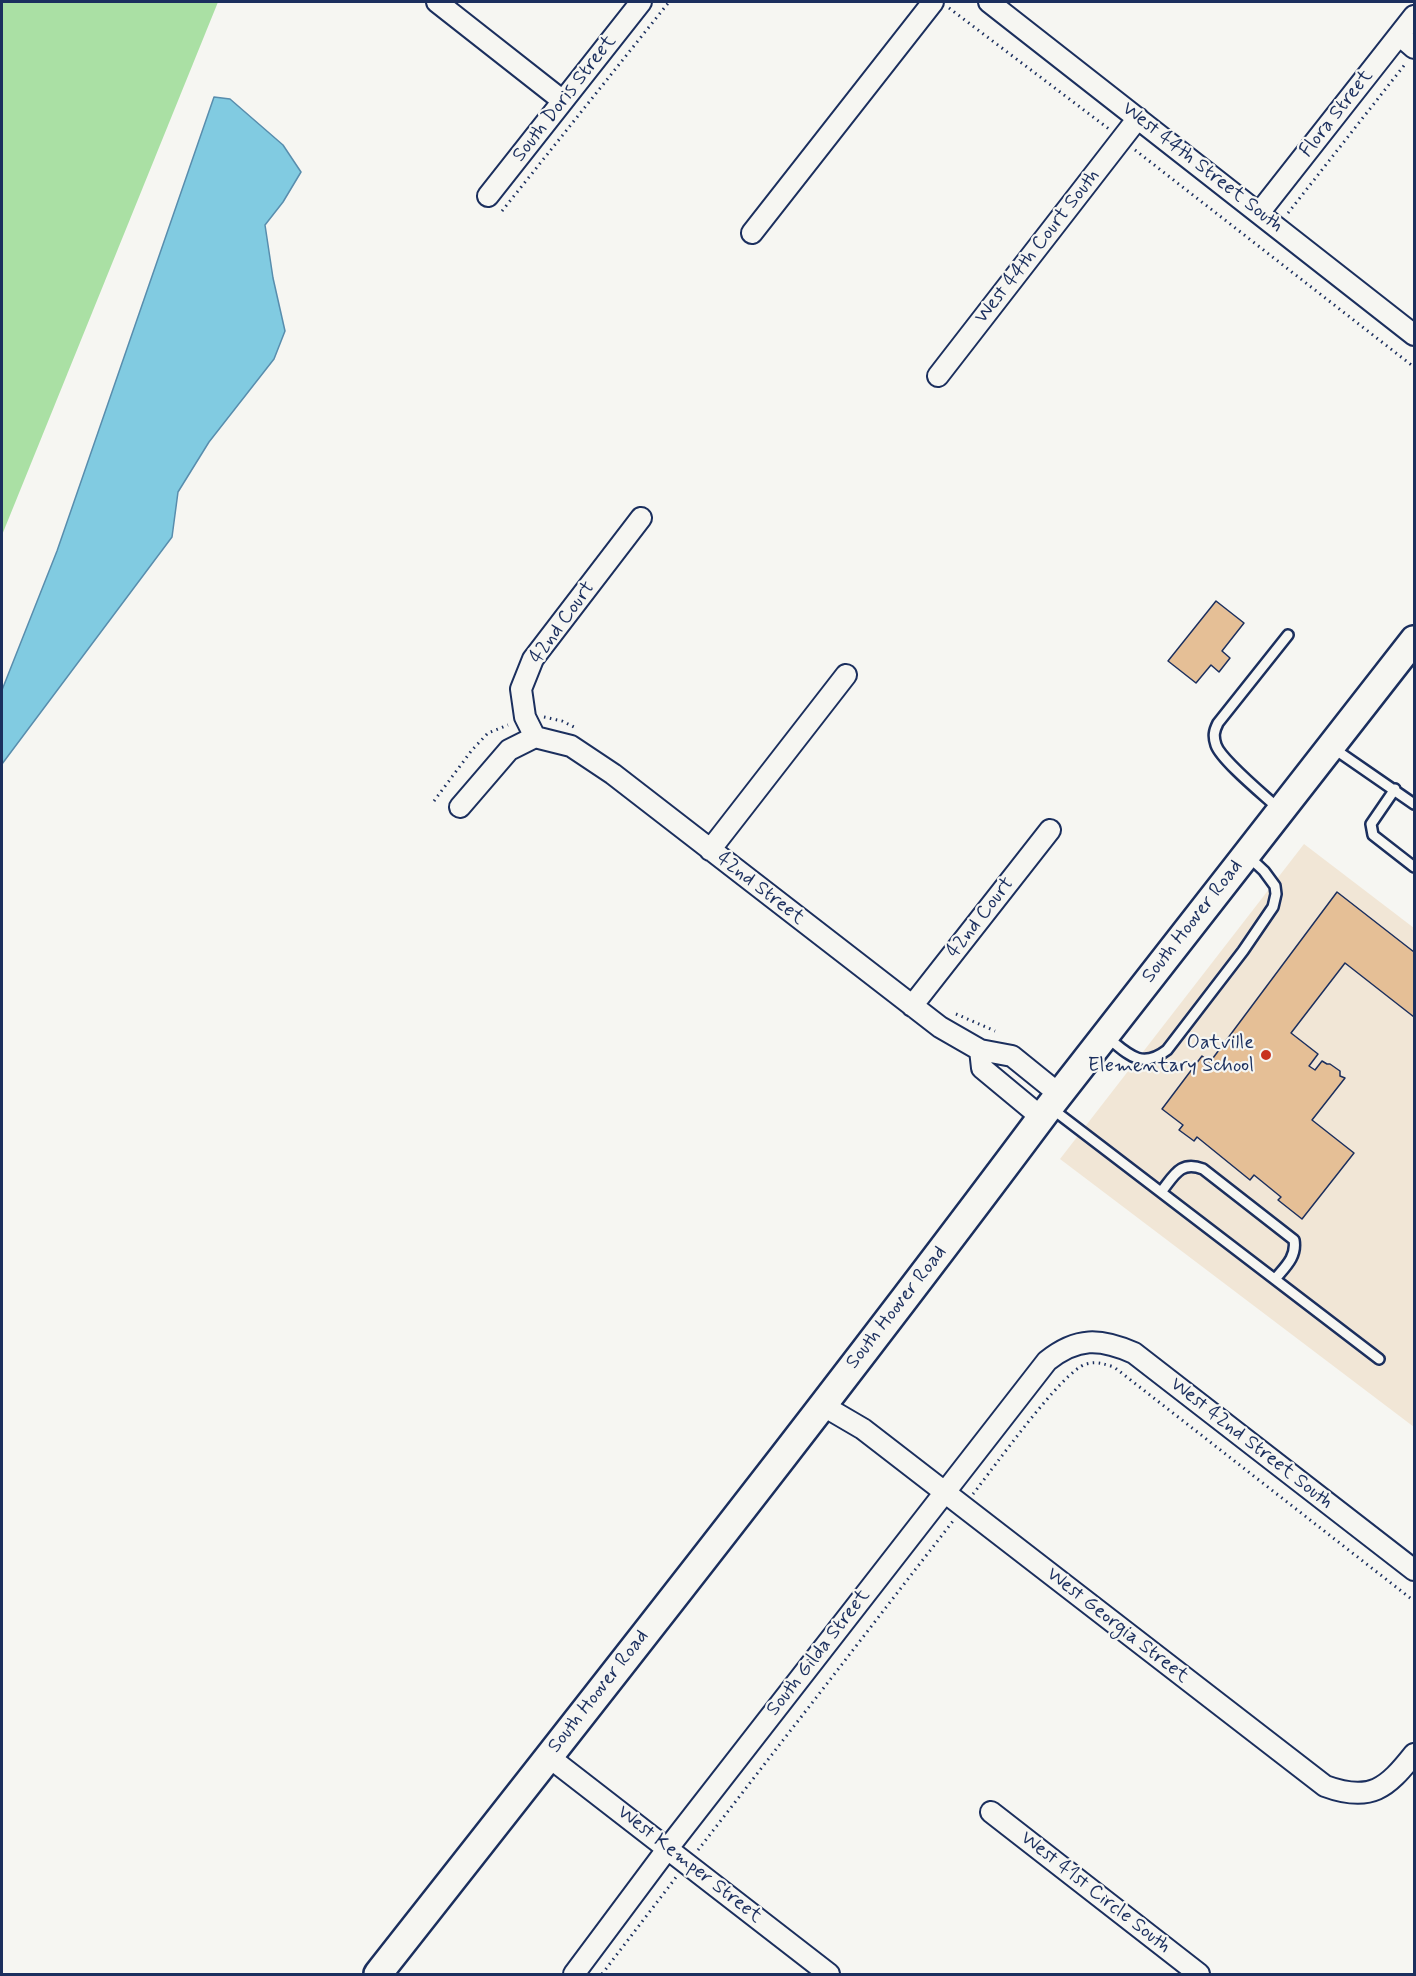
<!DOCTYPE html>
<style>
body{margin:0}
#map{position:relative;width:1416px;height:1976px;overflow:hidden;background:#f6f6f2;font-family:Mynerve,sans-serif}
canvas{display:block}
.frame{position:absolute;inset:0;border:3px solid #1b2f5e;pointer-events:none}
</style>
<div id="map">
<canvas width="1416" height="1976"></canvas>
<div class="frame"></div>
</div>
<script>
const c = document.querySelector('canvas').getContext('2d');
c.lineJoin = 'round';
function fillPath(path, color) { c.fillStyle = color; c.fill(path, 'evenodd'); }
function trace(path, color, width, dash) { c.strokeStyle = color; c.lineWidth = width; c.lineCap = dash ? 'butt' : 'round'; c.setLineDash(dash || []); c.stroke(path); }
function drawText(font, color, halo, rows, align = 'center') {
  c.font = font + ' Mynerve,sans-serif'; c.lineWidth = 4.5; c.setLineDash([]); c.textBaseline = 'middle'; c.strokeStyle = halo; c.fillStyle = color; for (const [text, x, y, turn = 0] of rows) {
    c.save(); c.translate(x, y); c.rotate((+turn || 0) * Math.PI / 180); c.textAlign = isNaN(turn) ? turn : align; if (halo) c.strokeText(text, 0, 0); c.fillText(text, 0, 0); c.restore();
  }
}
fillPath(new Path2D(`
 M1304,844L1414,928V1427L1060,1159Z`), '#f1e6d6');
fillPath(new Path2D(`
 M2,2H218L2,535Z`), '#aae0a4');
const water = new Path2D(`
 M214,97L230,99L283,145L301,172L283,202L265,225L273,278L285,331L274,359L209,442L178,492L172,537L2,764V690L57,551Z`);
fillPath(water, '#81cbe1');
trace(water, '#588dad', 1.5);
const building = new Path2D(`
 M1216,601L1244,623L1222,651L1230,658L1219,672L1211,665L1196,683L1168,661Z
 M1337,892L1414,952V1017L1345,963L1291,1033L1318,1054L1309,1066L1315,1070L1322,1061L1327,1064H1330L1340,1071V1076L1345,1078L1312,1120L1354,1153L1302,1219L1278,1200L1281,1197L1254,1175L1250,1180L1197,1137L1194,1141L1179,1130L1183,1125L1162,1109L1202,1056L1210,1062Z`);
fillPath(building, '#e5bf96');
trace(building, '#1b2f5e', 1.5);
const lane = new Path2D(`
 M1333,748L1414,804
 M1395,789L1371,824L1373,835L1414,867
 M1279,809C1265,796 1221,760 1216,745C1213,736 1214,731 1218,723L1288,635
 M1107,1037C1128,1054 1141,1070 1167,1050L1243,951L1273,907L1276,894L1275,886L1264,871L1248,856
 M1051,1108L1379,1359
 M1161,1192C1174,1176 1180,1160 1203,1169L1294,1240C1297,1257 1285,1267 1275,1279`);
const street = new Path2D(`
 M437,2L563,101
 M989,2L1414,335
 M1399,35L1414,48
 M488,196L641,2
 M1259,213L1414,16
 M752,233L933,2
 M938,376L1138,118
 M535,737L571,746L613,774L940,1027L980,1050
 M535,737L525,717L521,689L533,659L641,518
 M460,807L509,750L535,737
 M710,850L846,675
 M912,1006L1050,830
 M1041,1117L982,1068L980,1050L1012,1056L1059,1094
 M822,1405L863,1429L1325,1786C1371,1803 1387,1788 1414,1754
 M549,1757L829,1974
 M991,1812L1199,1974
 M574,1974L668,1848L1047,1361C1077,1337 1100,1338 1134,1353L1414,1570`);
const secondary = new Path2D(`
 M378,1974C603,1688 829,1402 1047,1110L1414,640`);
trace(lane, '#1b2f5e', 14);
trace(street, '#1b2f5e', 24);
trace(secondary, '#1b2f5e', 32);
trace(new Path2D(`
 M949,8L1109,129
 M1135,150L1414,367
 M502,211L669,2
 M1288,213L1406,63
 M544,717L562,721L574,727
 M434,801L472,750L488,733L508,725
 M956,1014L995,1031
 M973,1494C992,1470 1063,1370 1086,1364C1097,1361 1104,1364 1114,1367L1414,1601
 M698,1850L953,1521
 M602,1974L677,1876`), '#1b2f5e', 3, [1.5, 4.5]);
trace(lane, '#f6f6f2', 9);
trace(street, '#f6f6f2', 20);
trace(secondary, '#f6f6f2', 27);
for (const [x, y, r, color] of [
 [1266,1055,6,"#c8321e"]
]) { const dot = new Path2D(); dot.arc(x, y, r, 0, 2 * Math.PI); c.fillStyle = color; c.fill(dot); trace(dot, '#f6f6f2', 2); }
drawText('20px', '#1b2f5e', '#f6f6f2', [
 ["South Doris Street",565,99,-52],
 ["Flora Street",1337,114,-52],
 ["West 44th Street South",1202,168,38],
 ["West 44th Court South",1038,247,-52],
 ["42nd Court",563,623,-54],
 ["42nd Street",760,889,38],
 ["42nd Court",981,918,-52],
 ["South Hoover Road",1193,922,-52],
 ["South Hoover Road",897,1308,-52],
 ["West 42nd Street South",1251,1444,38],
 ["West Georgia Street",1117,1626,38],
 ["South Gilda Street",819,1653,-52],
 ["South Hoover Road",599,1692,-52],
 ["West Kemper Street",689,1865,38],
 ["West 41st Circle South",1095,1893,38]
]);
drawText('20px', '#1b2f5e', '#f6f6f2', [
 ["Oatville",1254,1044],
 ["Elementary School",1254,1067]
], 'right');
</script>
